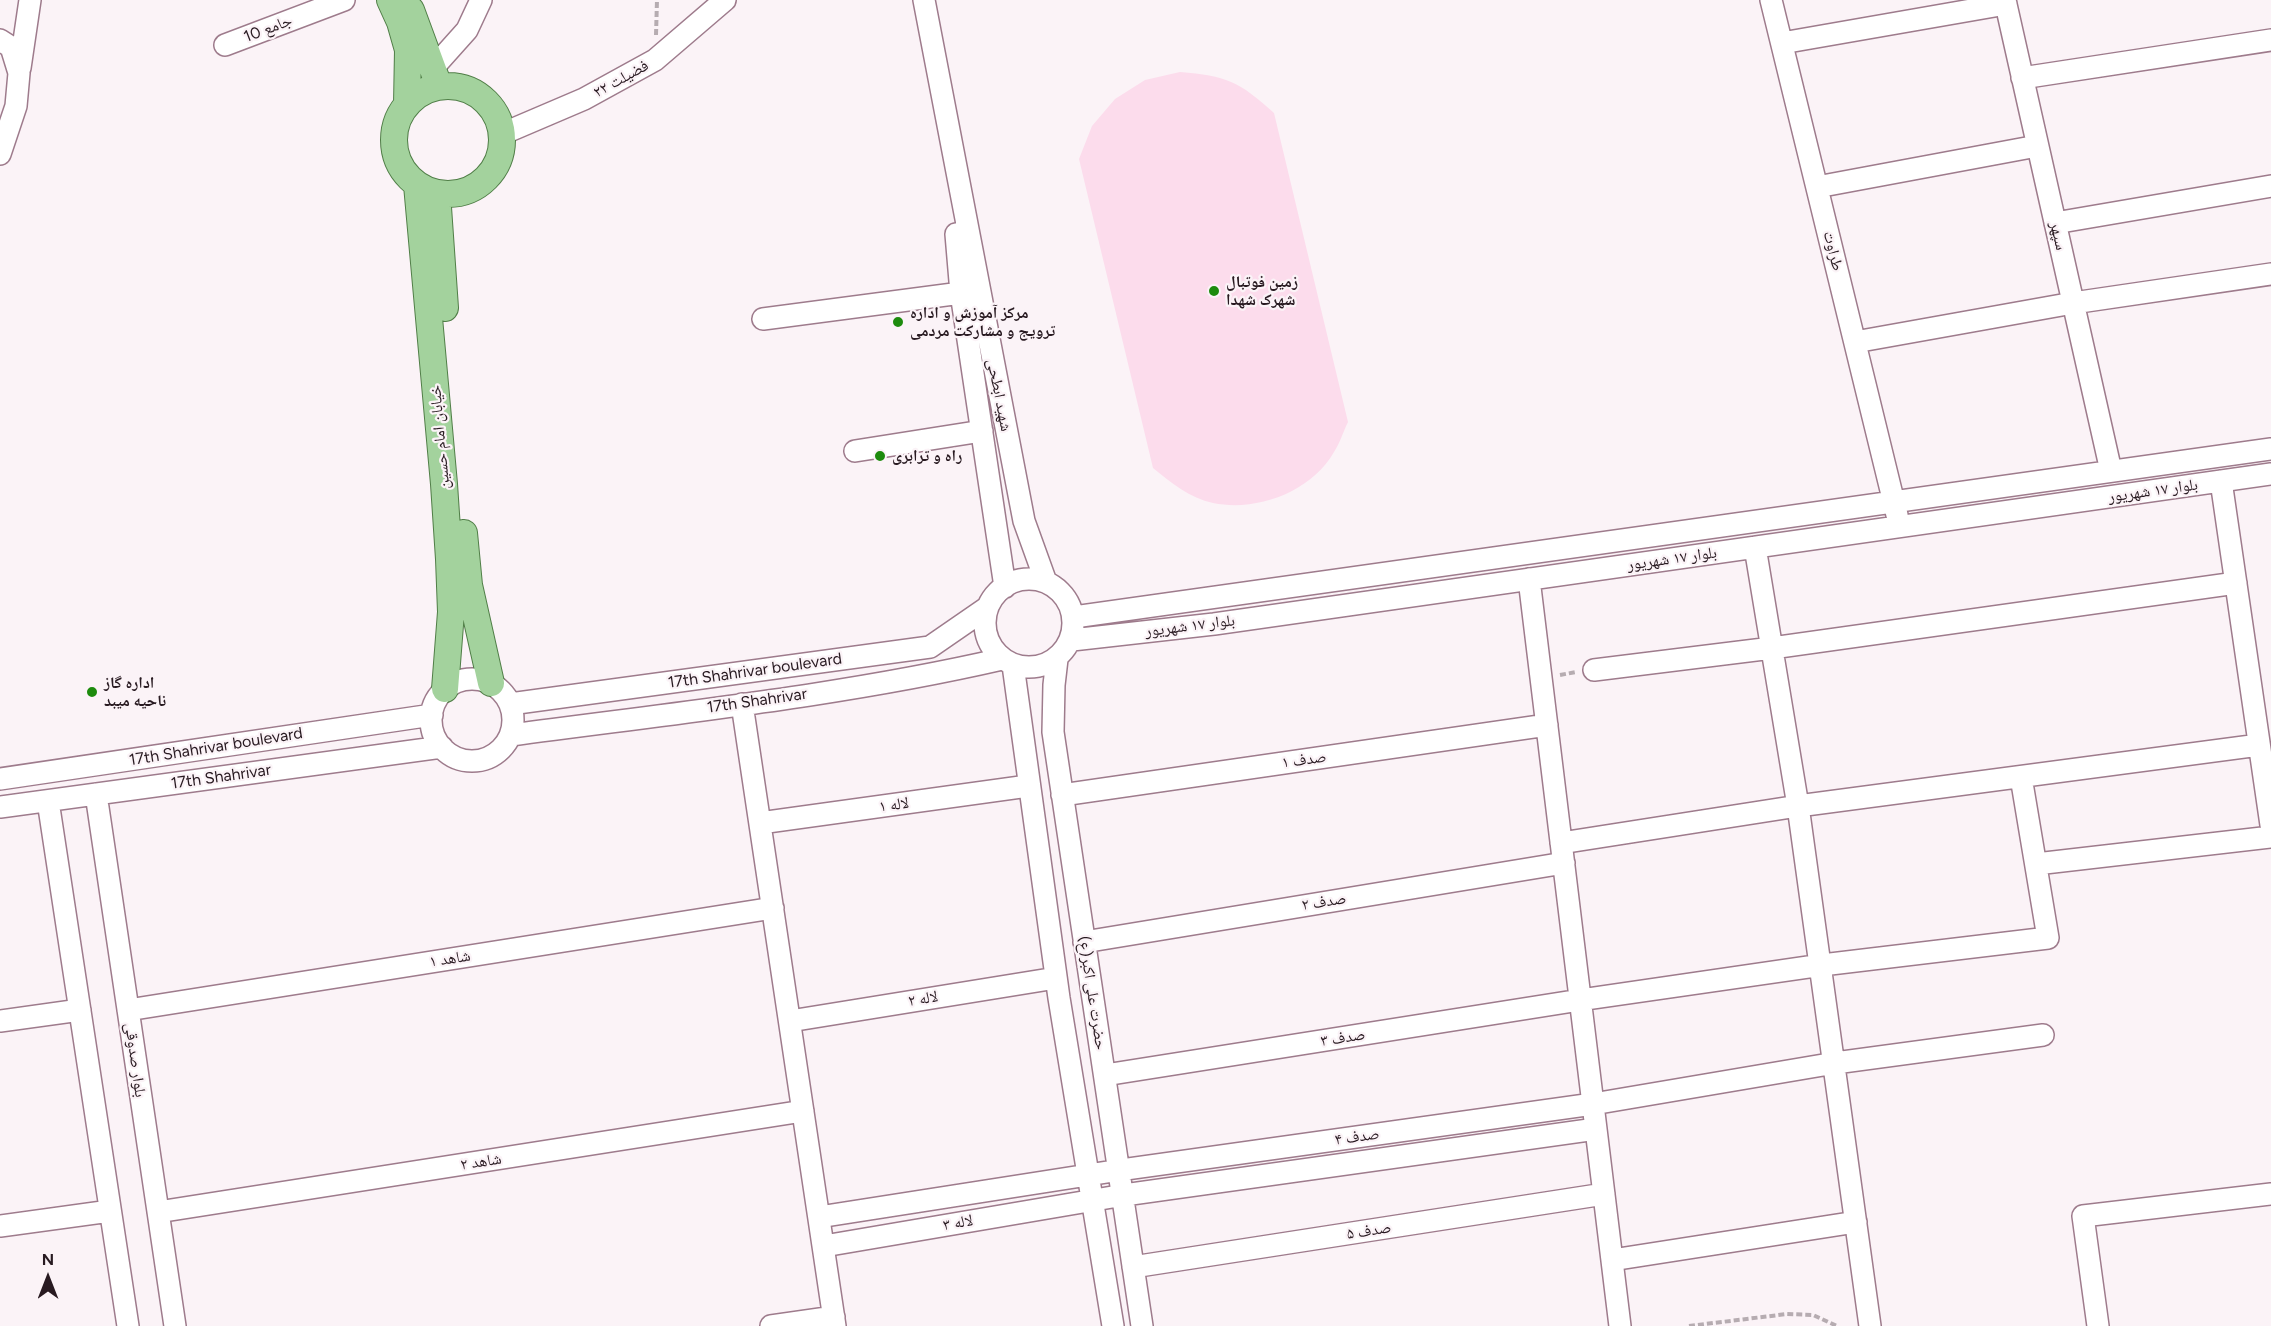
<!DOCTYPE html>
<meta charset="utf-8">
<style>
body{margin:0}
#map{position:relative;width:2271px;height:1326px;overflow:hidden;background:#fbf3f7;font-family:Figtree,sans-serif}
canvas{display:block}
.north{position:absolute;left:18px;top:1248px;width:60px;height:60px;-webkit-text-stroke:4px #fbf3f7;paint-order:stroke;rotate:0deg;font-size:16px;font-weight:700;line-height:24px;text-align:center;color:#281a21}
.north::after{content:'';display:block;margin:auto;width:21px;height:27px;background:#281a21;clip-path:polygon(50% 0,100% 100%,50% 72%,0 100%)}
</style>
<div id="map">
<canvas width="2271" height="1326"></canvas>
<div class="north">N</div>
</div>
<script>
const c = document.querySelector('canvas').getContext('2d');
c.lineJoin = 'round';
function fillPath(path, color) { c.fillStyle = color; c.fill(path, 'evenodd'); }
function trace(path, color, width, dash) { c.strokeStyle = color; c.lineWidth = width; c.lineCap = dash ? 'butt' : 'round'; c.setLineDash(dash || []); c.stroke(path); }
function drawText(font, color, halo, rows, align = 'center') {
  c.font = font + ' Figtree,"Noto Naskh Arabic",sans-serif'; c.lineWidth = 4.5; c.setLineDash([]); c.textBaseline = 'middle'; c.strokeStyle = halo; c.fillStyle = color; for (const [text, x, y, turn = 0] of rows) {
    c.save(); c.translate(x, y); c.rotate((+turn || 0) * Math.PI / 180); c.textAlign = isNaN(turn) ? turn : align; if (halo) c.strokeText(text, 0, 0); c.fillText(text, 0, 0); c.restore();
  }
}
fillPath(new Path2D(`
 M1180,72C1226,76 1239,81 1274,113L1348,422C1343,432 1340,443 1334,452C1311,492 1257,512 1213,503C1190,498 1171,483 1153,468L1079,159L1092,126L1115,99L1145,80Z`), '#fcdcec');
const minor = new Path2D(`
 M924,0L1024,521L1046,582
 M1771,0L1897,515
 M2005,0L2111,471
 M0,40L11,47L19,73L16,106L0,154
 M1782,43L2006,4
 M225,45L344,0
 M20,68L30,0
 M433,68L467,30L481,0
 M2022,78L2271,40
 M502,134L584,99L655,60L725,0
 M1817,187L2037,146
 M2055,223L2271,186
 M956,234L961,293L1005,587
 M763,319L961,293
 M1855,342L2073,303L2271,274
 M855,451L982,431
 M2221,481L2271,825
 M1755,547L1798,806L1870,1326
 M985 623a44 44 0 1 1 88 0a44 44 0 1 1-88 0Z
 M1529,579L1620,1326
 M1074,617L2271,449
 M1072,640L1214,624L2271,474
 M1057,659L1054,685L1053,732L1142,1326
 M1013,665L1059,998L1113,1326
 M1594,670L1772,648L2236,583
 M431 720a41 41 0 1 1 82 0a41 41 0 1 1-82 0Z
 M510,704L930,647L988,607
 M742,704L835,1326
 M511,735C674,713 841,696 1002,659
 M0,779L432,715
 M96,794L175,1326
 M1062,795L1547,725
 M48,801L128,1326
 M0,807L442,747
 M760,823L1028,786
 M1561,843L1798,806L2259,745
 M2036,864L2271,837
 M1084,942L1564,863
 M128,1010L773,908
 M0,1021L80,1010
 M790,1021L1056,978
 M1105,1075L1580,1000L1822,965L2048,938L2021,777
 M158,1212L803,1111
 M819,1217L1120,1170L1593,1104L1835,1063L2043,1035
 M0,1226L110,1211
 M824,1246L1124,1195L1596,1129
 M1612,1260L1856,1222
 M1133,1267L1604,1194
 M771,1326L834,1317
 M2098,1326L2083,1216L2271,1194`);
const major = new Path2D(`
 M390,0L400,22L408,50L407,104
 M411,10L439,86
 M394 140a54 54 0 1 1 108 0a54 54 0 1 1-108 0Z
 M417,185L444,484L449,559L451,612L445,689
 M437,193L445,308
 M464,533L469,585L491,683`);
trace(minor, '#9e7b8c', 24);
trace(major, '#507e47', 28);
trace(new Path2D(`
 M656,35L657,0
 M1560,675L1576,672
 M1689,1326L1787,1314L1813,1315L1837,1326`), '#b6acb1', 4, [6, 3]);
trace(minor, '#fff', 21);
trace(major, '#a3d29d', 26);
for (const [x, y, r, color] of [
 [1214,291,6,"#1d8b0d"],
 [898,322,6,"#1d8b0d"],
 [880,456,6,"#1d8b0d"],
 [92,692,6,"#1d8b0d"]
]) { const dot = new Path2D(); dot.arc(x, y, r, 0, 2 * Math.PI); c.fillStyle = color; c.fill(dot); trace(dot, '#fbf3f7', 2); }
drawText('16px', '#281a21', '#fbf3f7', [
 ["جامع 10",268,29,-21],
 ["فضیلت ۲۲",621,79,-29],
 ["سپهر",2058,236,77],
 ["طراوت",1833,251,76],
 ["شهید ابطحی",999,395,79],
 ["خیابان امام حسین",440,437,-95],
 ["بلوار ۱۷ شهریور",2153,491,-8],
 ["بلوار ۱۷ شهریور",1672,559,-8],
 ["بلوار ۱۷ شهریور",1190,626,-7],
 ["17th Shahrivar boulevard",755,671,-8],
 ["17th Shahrivar",757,701,-8],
 ["17th Shahrivar boulevard",216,747,-9],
 ["صدف ۱",1304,760,-8],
 ["17th Shahrivar",221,777,-8],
 ["لاله ۱",894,805,-8],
 ["صدف ۲",1324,902,-9],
 ["شاهد ۱",450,959,-9],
 ["حضرت علی اکبر(ع)",1092,993,81],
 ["لاله ۲",923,999,-9],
 ["صدف ۳",1343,1038,-9],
 ["بلوار صدوقی",135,1060,82],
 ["صدف ۴",1357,1137,-8],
 ["شاهد ۲",481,1162,-9],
 ["لاله ۳",958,1223,-10],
 ["صدف ۵",1369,1231,-9]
]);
drawText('bold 16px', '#281a21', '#fbf3f7', [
 ["زمین فوتبال",1226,282],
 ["شهرک شهدا",1226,300],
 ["مرکز آموزش و اداره",910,313],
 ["ترویج و مشارکت مردمی",910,331],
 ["راه و ترابری",892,456],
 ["اداره گاز",104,683],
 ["ناحیه میبد",104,701]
], 'left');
</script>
